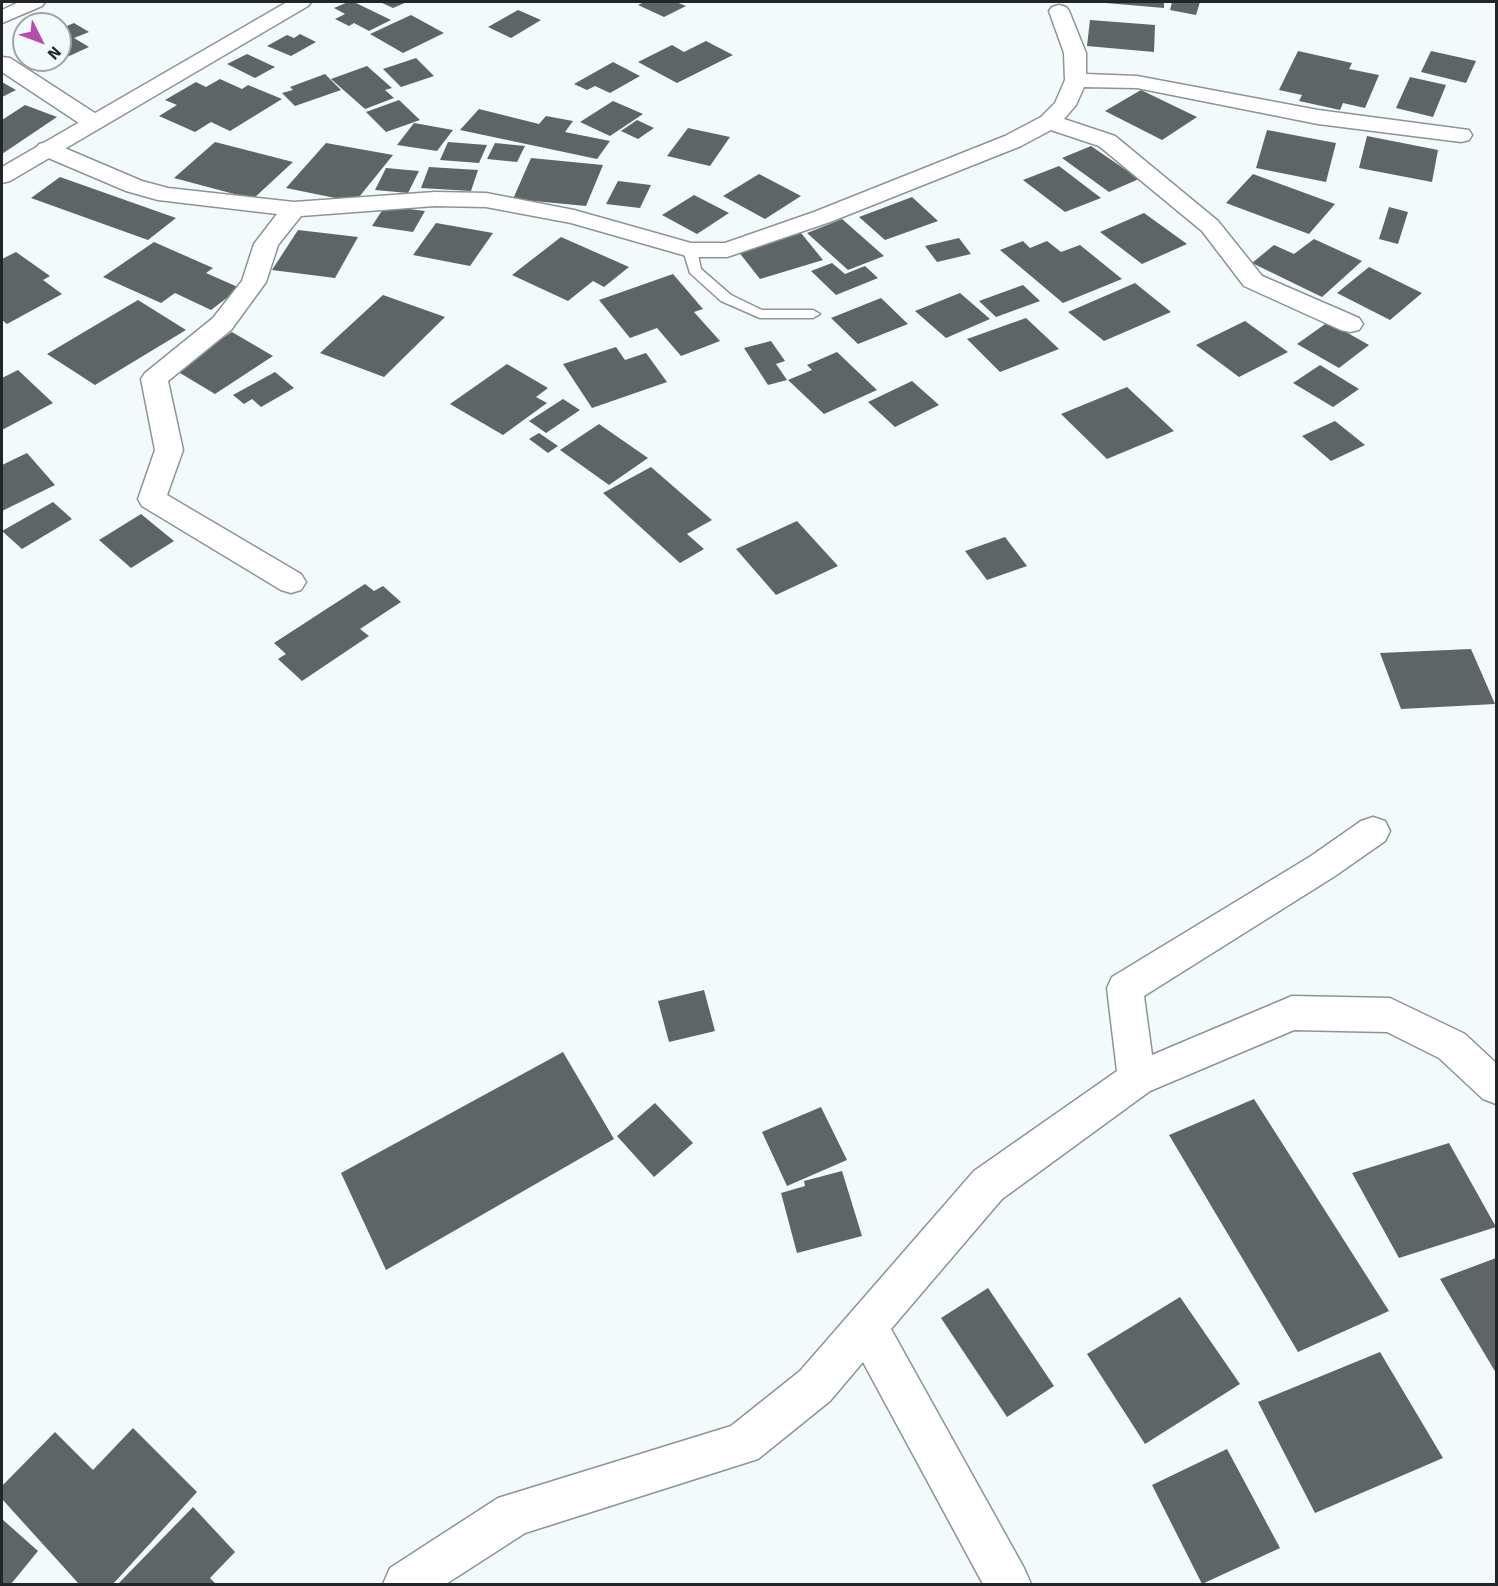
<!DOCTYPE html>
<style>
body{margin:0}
#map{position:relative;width:1498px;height:1586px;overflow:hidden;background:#f2fafc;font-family:Signika,sans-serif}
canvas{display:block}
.frame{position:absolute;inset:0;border:3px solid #232626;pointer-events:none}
.north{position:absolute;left:12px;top:12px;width:60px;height:60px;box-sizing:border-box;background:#f2fafc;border:2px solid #9fa5a6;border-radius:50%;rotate:132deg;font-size:16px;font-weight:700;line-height:24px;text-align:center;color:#232626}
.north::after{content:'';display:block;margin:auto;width:21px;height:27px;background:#b84cac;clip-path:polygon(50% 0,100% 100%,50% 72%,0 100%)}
</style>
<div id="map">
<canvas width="1498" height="1586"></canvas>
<div class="frame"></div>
<div class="north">N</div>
</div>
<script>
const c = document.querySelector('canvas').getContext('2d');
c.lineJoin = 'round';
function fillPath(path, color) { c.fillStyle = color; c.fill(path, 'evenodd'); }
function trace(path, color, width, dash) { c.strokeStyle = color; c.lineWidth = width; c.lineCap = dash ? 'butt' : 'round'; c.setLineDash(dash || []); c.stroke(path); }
fillPath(new Path2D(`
 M348,2H354L391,20L369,31L354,23L349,26L335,19L345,14L334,8Z
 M380,2H407L393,8Z
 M644,2H676L686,6L664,17L638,5Z
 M1106,2H1164V8L1106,3Z
 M1172,2H1200L1196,15L1170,10Z
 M518,10L541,20L511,38L488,27Z
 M411,15L444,33L403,53L370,34Z
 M1090,20L1155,25L1154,52L1087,46Z
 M74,23L89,32L74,38L89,47L43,68L31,60H60V29Z
 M300,34L316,42L291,56L267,46L287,35L294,38Z
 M706,41L733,55L677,83L638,62L672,45L684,52Z
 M1298,51L1352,63L1349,69L1379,75L1365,108L1343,103L1340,110L1299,101L1302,95L1279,90Z
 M1431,51L1476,61L1466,83L1421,72Z
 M247,54L275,67L255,78L227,64Z
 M416,58L434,76L401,87L383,69Z
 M613,62L640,76L610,93L595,86L587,90L574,84Z
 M367,66L392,88L385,90L394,98L365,109L331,79Z
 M325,74L341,90L295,106L282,93L293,90L290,87Z
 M1410,77L1446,85L1433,117L1396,108Z
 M220,79L242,89L248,85L282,99L230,131L211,122L195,132L159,116L177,105L165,100L196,82L206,87Z
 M2,82L16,90L2,97Z
 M1141,90L1197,117L1162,140L1105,111Z
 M399,100L420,120L386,132L366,112Z
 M613,101L643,114L610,136L580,122Z
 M25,105L57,117L2,154V120Z
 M479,109L539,124L546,116L573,121L565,132L610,141L597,159L460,130Z
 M637,120L654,128L638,139L621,131Z
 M414,123L453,130L437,151L397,145Z
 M688,128L730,137L710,166L667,156Z
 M1267,130L1336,143L1326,182L1256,168Z
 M1367,136L1438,150L1432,182L1359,168Z
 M215,142L293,162L253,199L174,178Z
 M448,142L487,145L479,163L440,160Z
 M326,143L393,155L355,202L286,188Z
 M495,143L525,146L517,162L487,159Z
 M1091,146L1139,179L1109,192L1062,158Z
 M531,158L603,165L586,206L513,199Z
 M1059,166L1101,198L1065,212L1023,180Z
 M429,167L478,170L471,191L421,188Z
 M386,168L419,171L408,193L375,190Z
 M759,174L801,196L765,219L723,196Z
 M1253,174L1335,204L1309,234L1226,203Z
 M60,177L176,218L148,240L31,198Z
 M618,181L651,185L640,208L606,204Z
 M694,195L729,213L697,234L662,215Z
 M912,197L938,221L885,240L859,217Z
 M385,206L425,211L413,232L372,226Z
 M1389,207L1408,212L1398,244L1379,239Z
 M1144,213L1187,244L1142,264L1100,232Z
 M842,219L884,256L848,270L807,233Z
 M436,223L493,233L470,266L413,255Z
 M298,230L358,237L335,278L272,270Z
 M801,233L823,260L760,279L738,251Z
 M561,237L629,267L604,287L593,281L568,301L512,275Z
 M959,238L971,254L937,262L925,246Z
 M1314,239L1362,261L1322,297L1252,263L1274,245L1294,254Z
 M1023,241L1030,248L1047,241L1061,252L1080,245L1122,279L1063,303L1000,250Z
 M154,242L213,268L206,273L240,288L211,310L175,293L161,303L103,277Z
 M16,252L50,276L43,280L62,294L7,324L2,320V259Z
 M832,263L845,274L865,266L878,278L836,295L811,271Z
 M1369,267L1422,293L1390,320L1337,293Z
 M673,274L703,309L694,312L720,341L681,356L657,328L630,338L599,300Z
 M1135,283L1171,312L1104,341L1068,312Z
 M1023,285L1040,301L996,317L979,301Z
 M960,293L990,319L946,338L915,311Z
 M383,295L445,317L384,377L320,353Z
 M881,298L908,324L858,344L831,318Z
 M138,300L186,330L95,385L47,354Z
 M1026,318L1059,349L1000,372L967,339Z
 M1245,321L1288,352L1239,377L1196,345Z
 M1328,322L1369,345L1339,368L1297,344Z
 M232,332L273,356L215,394L175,370Z
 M771,341L785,361L776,364L787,380L768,385L744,348Z
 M616,347L625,360L646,353L667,382L592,408L563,364Z
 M837,352L877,390L824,414L788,380L812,370L807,365Z
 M507,364L548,388L536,397L547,403L503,435L450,404Z
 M1320,365L1359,389L1333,407L1293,383Z
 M18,370L53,403L2,430V378Z
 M275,372L294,388L261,407L252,399L244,404L233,395Z
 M912,381L939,405L895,427L868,402Z
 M1127,387L1174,431L1107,459L1061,414Z
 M563,399L580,410L546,433L529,421Z
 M1335,421L1365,445L1331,461L1302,436Z
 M599,424L648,458L609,485L560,450Z
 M539,433L558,446L548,453L529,439Z
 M27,453L55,485L2,511V465Z
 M651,467L712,520L687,534L704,549L680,563L603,493Z
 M53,502L72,519L22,549L2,531Z
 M141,514L174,541L131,568L99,540Z
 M797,521L838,566L776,595L736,549Z
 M1005,537L1027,566L987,580L965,551Z
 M365,584L374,591L383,586L401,602L360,629L369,636L302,681L278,659L286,654L274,643Z
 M1471,649L1495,704L1401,709L1380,653Z
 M704,990L715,1031L669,1042L658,1001Z
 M563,1052L614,1139L386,1270L341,1173Z
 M1254,1099L1389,1311L1298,1352L1169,1135Z
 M655,1103L693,1143L654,1177L617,1136Z
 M821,1107L847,1160L787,1186L762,1132Z
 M1449,1143L1496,1227L1399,1258L1352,1173Z
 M842,1171L862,1236L797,1253L781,1193L805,1186L804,1181Z
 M1496,1258V1373L1440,1279Z
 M988,1288L1054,1386L1007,1417L941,1318Z
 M1180,1297L1240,1384L1145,1444L1087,1354Z
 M1380,1352L1443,1458L1315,1513L1258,1402Z
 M133,1428L197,1492L113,1584H79L2,1499V1486L55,1432L93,1470Z
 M1227,1449L1280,1548L1202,1584L1152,1485Z
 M193,1507L235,1552L210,1578L216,1584H118Z
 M2,1519L38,1551L11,1584H2Z`), '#5d6566');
const lane = new Path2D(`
 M690,246L697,250L701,269L731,295L762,310H813L820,314L813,318H760L721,301L690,273L683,250Z`);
const street = new Path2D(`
 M19,2H45L42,6L2,23V10Z
 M1059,5L1066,7L1069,11L1086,53V74L1137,76L1318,110L1469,130L1472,135L1469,140L1461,142L1318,124L1137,88L1084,87L1076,105L1064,119L1115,136L1218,221L1262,276L1359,318L1363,324L1359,330L1350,332L1341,330L1244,286L1202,231L1099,146L1051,130L1021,146L830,222L727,257H690L571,223L486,207L435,206L301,216L278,245L266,282L231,330L168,381L183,450L167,495L301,574L306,582L301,590L291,593L281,590L142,506L138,499L155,450L141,379L145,373L213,318L242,281L254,244L277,214L158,200L126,191L39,154L36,149L39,144L47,142L55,144L142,181L168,188L294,202L435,192L486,193L574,210L691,243H725L814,212L1005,136L1041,117L1055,103L1065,80L1064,53L1049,11L1052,7Z
 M2,57L10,58L101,117L104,122L101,127L93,129L85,127L2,72Z
 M1373,817L1385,821L1390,831L1385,841L1335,876L1144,996L1152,1055L1292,996L1390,998L1465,1034L1496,1063V1104L1483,1099L1439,1058L1387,1032L1294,1030L1150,1091L1002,1199L891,1329L1024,1568L1031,1584H983L863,1362L830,1401L758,1459L525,1533L446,1584H383L390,1568L498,1498L731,1426L800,1371L974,1171L1117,1071L1107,988L1112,977L1311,856L1361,821Z`);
const primary = new Path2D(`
 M287,2H311L308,6L10,181L2,183V167Z`);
trace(lane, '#8d9495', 3);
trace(street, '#8d9495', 3);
trace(primary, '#8d9495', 3);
fillPath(lane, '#fff');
fillPath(street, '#fff');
fillPath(primary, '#fff');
</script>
